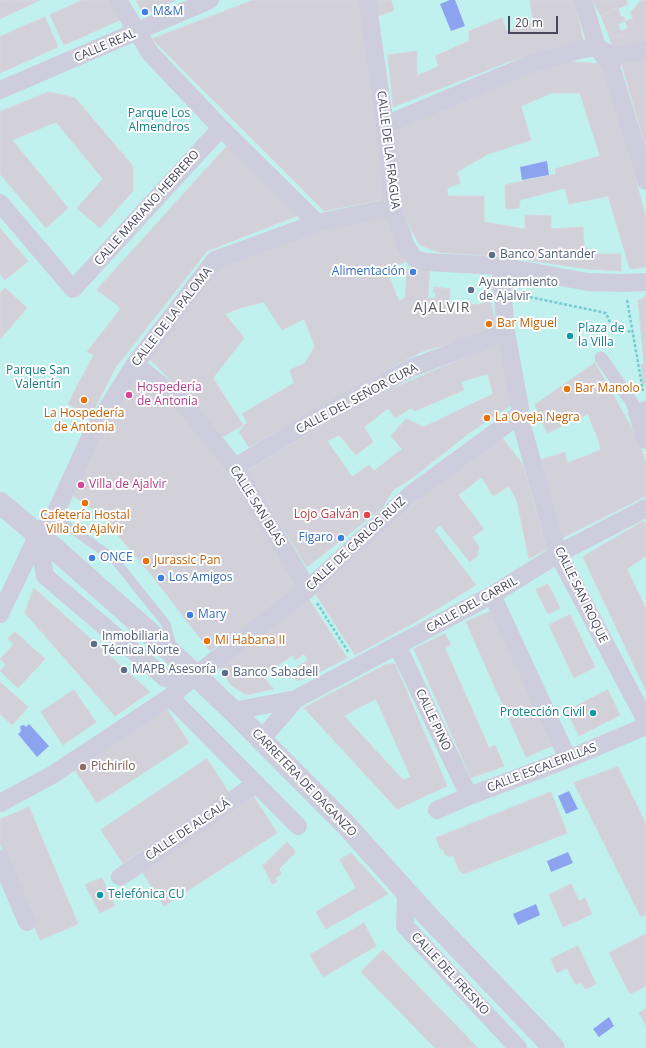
<!DOCTYPE html>
<meta charset="utf-8">
<style>
body{margin:0}
#map{position:relative;width:646px;height:1048px;overflow:hidden;background:#f4f3f1;font-family:"Open Sans",sans-serif}
canvas{display:block}
.scale{position:absolute;left:508px;top:16px;width:50px;height:18px;box-sizing:border-box;border:2px solid #494860;border-top:0;padding-left:5px;font-size:12px;line-height:14px;white-space:nowrap;color:#494860;-webkit-text-stroke:3px #fff;paint-order:stroke}
</style>
<div id="map">
<canvas width="646" height="1048"></canvas>
<div class="scale">20 m</div>
</div>
<script>
const c = document.querySelector('canvas').getContext('2d');
c.lineJoin = 'round';
function fillPath(path, color) { c.fillStyle = color; c.fill(path, 'evenodd'); }
function trace(path, color, width, dash) { c.strokeStyle = color; c.lineWidth = width; c.lineCap = dash ? 'butt' : 'round'; c.setLineDash(dash || []); c.stroke(path); }
function drawText(font, color, halo, rows, align = 'center') {
  c.font = font + ' "Open Sans",sans-serif'; c.lineWidth = 4; c.setLineDash([]); c.textBaseline = 'middle'; c.strokeStyle = halo; c.fillStyle = color; for (const [text, x, y, turn = 0] of rows) {
    c.save(); c.translate(x, y); c.rotate((+turn || 0) * Math.PI / 180); c.textAlign = isNaN(turn) ? turn : align; if (halo) c.strokeText(text, 0, 0); c.fillText(text, 0, 0); c.restore();
  }
}
fillPath(new Path2D(`
 M0,0H646V1048H0Z`), '#c0f1ef');
fillPath(new Path2D(`
 M450,0H455L465,26L451,31L440,4Z
 M547,161L549,175L522,180L520,167Z
 M29,724L49,746L37,757L18,734L21,731L20,726L24,725L26,727Z
 M569,791L578,809L566,814L558,796Z
 M568,852L573,863L551,872L547,861Z
 M536,904L540,915L518,925L513,914Z
 M609,1017L614,1026L599,1037L593,1029Z`), '#8ca3ef');
const building = new Path2D(`
 M0,0H40L0,19Z
 M83,0H111L120,20L64,45L50,15Z
 M136,0H176L144,14Z
 M254,0H359L386,199L324,211L152,39Z
 M374,0H391L394,10L376,17Z
 M530,0H575L583,40L510,61L393,107L388,55L417,51V76L439,66L435,56L469,41V31L502,18L507,32L533,22Z
 M593,0H626L628,4L601,16Z
 M642,0H646V42L614,50L610,39L622,35L621,31L628,28L625,21L633,19L631,12Z
 M618,8L621,17H624L625,21L618,24L622,35L610,39L601,16Z
 M45,17L58,47L0,73V37Z
 M646,58V149L622,65Z
 M560,61L605,64L646,218V267L630,269L608,196L569,204L565,188L520,200L519,208L506,209L505,185L556,174L555,169L600,156L580,93H552L521,106L531,140L488,154L457,172L460,183L447,188L448,196H484V222L525,229V215L551,216V229L583,227L584,247L589,249V254H621V271L588,269L507,257L438,252L420,245L413,233L405,215L399,194L394,129Z
 M49,92L75,98L133,166V191L100,228L77,208L103,179L56,122L12,140L68,208L46,228L0,174V112Z
 M228,145L299,215L207,251L115,368L91,416L68,404L78,384L94,355L87,352L121,308L97,290Z
 M390,216L405,262L386,269L399,301L405,298L407,269L494,273L491,302L497,331L423,351L396,365L249,447L239,432L247,422L242,414L294,383L290,370L305,363L315,346L304,319L282,330L264,302L240,308L225,314L244,338L213,378L243,425L221,438L162,371L145,355L211,270L314,231Z
 M0,228L28,261L5,280L0,274Z
 M430,270L494,273L491,302H487L477,305L471,304V303L449,308L450,289L434,287L433,292L436,293L435,298H428Z
 M5,288L27,308L0,339V293Z
 M644,296H646V384L643,385L641,364H644L638,300L644,299Z
 M501,342L513,404L469,433L412,478L393,490L382,508L307,567L247,471L359,403ZM488,374L493,394L424,427L406,419L391,436L402,449L374,471L369,465L352,477L327,441L339,435L356,455L373,442L364,427L388,408L395,418L411,408L415,411L464,390L461,382Z
 M595,363L639,441L646,464V496L562,538L541,460L565,452L567,463L601,450L598,439L588,414L547,433L535,405Z
 M134,371L188,418L218,458L298,585L273,607L210,651L153,577L100,514L71,494L112,405Z
 M501,436L523,465L547,549L529,559L517,501L509,486L493,496L482,477L458,495L484,529L472,537L479,547L477,556L470,562L440,525L434,530L476,585L417,621L355,655L315,593L434,486Z
 M644,521L646,525V556L627,569L646,609V691L583,557Z
 M548,584L560,608L548,614L536,590Z
 M34,588L150,692L115,716L25,613Z
 M308,598L347,658L316,674L297,681L290,671L308,660L304,654L295,660L293,655L262,676L274,689L246,695L231,685L222,671L219,664Z
 M494,610L554,745L526,757L466,622Z
 M570,615L595,667L574,678L549,625Z
 M15,632L45,659L18,688L0,671L6,665L0,659L14,644L8,639Z
 M445,634L451,645L445,648L489,748L495,745L504,766L471,778L414,649Z
 M387,664H395L447,786L397,809L304,708ZM376,699L411,777L403,780L344,716Z
 M0,682L28,707L12,725L0,714Z
 M74,690L96,722L63,745L41,712Z
 M608,690L620,715L579,736L567,711Z
 M167,709L189,743L97,803L75,770Z
 M207,759L229,793L123,863L101,830Z
 M618,767L646,824V915L641,917L574,783Z
 M551,792L567,833L464,874L459,870L453,855L448,857L447,854L445,855L443,849L441,850L436,838Z
 M254,797L277,833L164,906L141,870Z
 M29,807L78,924L40,940L0,844V820Z
 M287,842L296,852L279,869L282,874L275,878L277,882L272,884L263,866Z
 M351,853L388,894L326,929L316,912L356,888L340,860Z
 M102,878L115,906L100,913L85,885Z
 M571,884L579,901L585,898L592,914L563,927L549,895Z
 M364,923L376,946L323,977L310,955Z
 M646,934V986L630,994L609,953Z
 M578,946L596,984L585,989L581,982L576,985L567,968L557,973L551,959Z
 M383,950L478,1048H435L361,972Z
 M646,1009V1026L639,1013Z`);
fillPath(building, '#d2d0d9');
trace(building, '#d7d5dd', 1);
trace(new Path2D(`
 M520,295L606,313L613,329L633,332
 M627,300L643,391
 M317,603L349,653`), '#76cad0', 2.5, [3, 2]);
trace(new Path2D(`
 M54,516L114,559L166,624L172,646`), '#cecdde', 9);
trace(new Path2D(`
 M601,358L631,401L637,413`), '#cecdde', 13);
trace(new Path2D(`
 M118,0L150,53L221,128L317,223
 M367,0L385,125L393,207L406,246L415,259L426,262L500,266L588,282L624,283L646,282
 M583,0L597,47L611,66L646,181
 M0,90L210,0
 M385,125L530,64L583,49L597,47L615,57L646,50
 M0,203L73,289L221,128
 M500,266L506,332L520,408L519,415L558,554L646,721
 M135,364L184,404L235,467L308,589
 M646,410L637,413L646,440
 M235,467L320,416L409,369L506,332
 M38,535L45,576L165,678L189,680
 M492,595L568,759
 M0,614L38,535L54,516L94,429L135,364L215,260L317,223L393,207
 M397,645L469,796
 M170,697L298,826
 M233,711L296,699L492,595L558,554L646,508
 M261,740L296,699
 M0,803L52,775L170,697L196,675L308,589L411,494L519,415
 M437,810L469,796L568,759L646,726
 M0,859L27,922
 M120,877L256,784
 M406,892L405,926L518,1048`), '#cecdde', 18);
trace(new Path2D(`
 M0,503L55,549L159,641L233,711L346,825L427,915L554,1048`), '#cecdde', 22);
for (const [x, y, r, color] of [
 [145,12,4,"#3f7fe0"],
 [492,255,4,"#5c6f8a"],
 [413,272,4,"#3f7fe0"],
 [471,290,4,"#5c6f8a"],
 [489,324,4,"#e8710a"],
 [570,336,4,"#0f9aa8"],
 [567,389,4,"#e8710a"],
 [129,395,4,"#d1479c"],
 [84,400,4,"#e8710a"],
 [487,418,4,"#e8710a"],
 [81,485,4,"#d1479c"],
 [85,503,4,"#e8710a"],
 [367,515,4,"#e0444e"],
 [341,538,4,"#3f7fe0"],
 [92,558,4,"#3f7fe0"],
 [146,561,4,"#e8710a"],
 [161,578,4,"#3f7fe0"],
 [190,615,4,"#3f7fe0"],
 [207,641,4,"#e8710a"],
 [94,644,4,"#5c6f8a"],
 [124,670,4,"#5c6f8a"],
 [225,673,4,"#5c6f8a"],
 [593,713,4,"#0f9aa8"],
 [83,767,4,"#8d6e63"],
 [100,895,4,"#0f9aa8"]
]) { const dot = new Path2D(); dot.arc(x, y, r, 0, 2 * Math.PI); c.fillStyle = color; c.fill(dot); trace(dot, '#fff', 1.5); }
drawText('12px', '#366cbe', '#fff', [
 ["M&M",153,12],
 ["Alimentación",405,272,"right"],
 ["Figaro",333,538,"right"],
 ["ONCE",100,558],
 ["Los Amigos",169,578],
 ["Mary",198,615]
], 'left');
drawText('12px', '#494860', '#fff', [
 ["CALLE REAL",105,46,-23],
 ["CALLE DE LA FRAGUA",388,150,83],
 ["CALLE MARIANO HEBRERO",147,208,-48],
 ["CALLE DE LA PALOMA",172,317,-52],
 ["CALLE DEL SEÑOR CURA",357,399,-28],
 ["CALLE SAN BLAS",257,506,58],
 ["CALLE DE CARLOS RUIZ",356,544,-43],
 ["CALLE SAN ROQUE",581,595,64],
 ["CALLE DEL CARRIL",472,605,-29],
 ["CALLE PINO",433,720,65],
 ["CALLE ESCALERILLAS",542,768,-21],
 ["CARRETERA DE DAGANZO",304,783,46],
 ["CALLE DE ALCALÁ",188,830,-34],
 ["CALLE DEL FRESNO",450,974,47]
]);
drawText('12px', '#157e85', '#fff', [
 ["Parque Los",159,114],
 ["Almendros",159,128],
 ["Parque San",38,371],
 ["Valentín",38,385]
]);
drawText('12px', '#4e5e75', '#fff', [
 ["Banco Santander",500,255],
 ["Ayuntamiento",479,283],
 ["de Ajalvir",479,297],
 ["Inmobiliaria",102,637],
 ["Técnica Norte",102,651],
 ["MAPB Asesoría",132,670],
 ["Banco Sabadell",233,673]
], 'left');
drawText('12px', '#c56008', '#fff', [
 ["Bar Miguel",497,324],
 ["Bar Manolo",575,389],
 ["La Hospedería",84,414,"center"],
 ["de Antonia",84,428,"center"],
 ["La Oveja Negra",495,418],
 ["Cafetería Hostal",85,516,"center"],
 ["Villa de Ajalvir",85,530,"center"],
 ["Jurassic Pan",154,561],
 ["Mi Habana II",215,641]
], 'left');
drawText('12px', '#0d838f', '#fff', [
 ["Plaza de",578,329],
 ["la Villa",578,343],
 ["Protección Civil",585,713,"right"],
 ["Telefónica CU",108,895]
], 'left');
drawText('12px', '#b23c85', '#fff', [
 ["Hospedería",137,388],
 ["de Antonia",137,402],
 ["Villa de Ajalvir",89,485]
], 'left');
drawText('12px', '#be3a42', '#fff', [
 ["Lojo Galván",359,515]
], 'right');
drawText('12px', '#785e54', '#fff', [
 ["Pichirilo",91,767]
], 'left');
c.letterSpacing = '1px';
drawText('14px', '#5e5d66', '#fff', [
 ["AJALVIR",442,308]
]);
c.letterSpacing = '0px';
</script>
